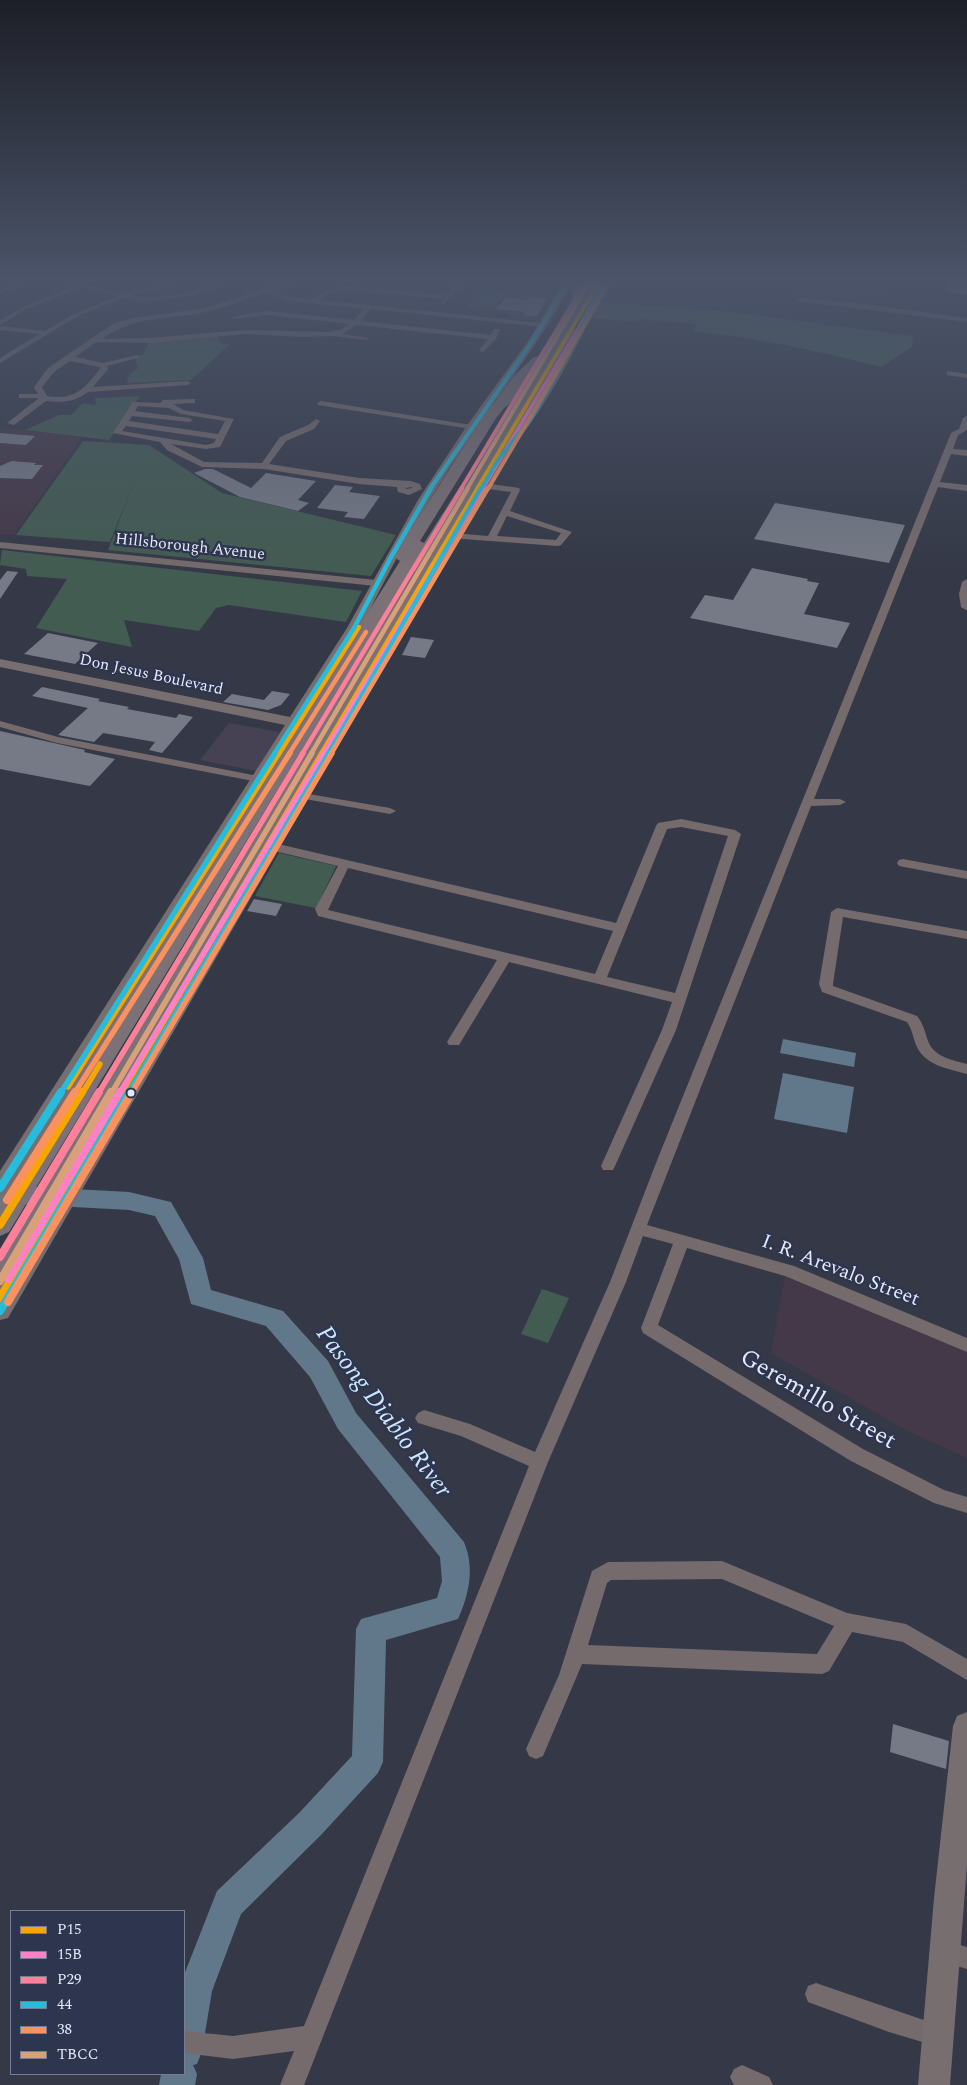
<!DOCTYPE html>
<style>
body{margin:0}
#map{position:relative;width:967px;height:2085px;overflow:hidden;background:#353947;font-family:Spectral,serif}
canvas{display:block}
.legend{position:absolute;left:10px;top:1910px;width:175px;height:165px;box-sizing:border-box;background:#2e354e;border:1px solid #777d92;margin:0;padding:6px 9px;list-style:none;font-size:15px;color:#e4e9f9}
.legend li{display:flex;align-items:center;gap:10px;height:25px}
.legend b{width:25px;border:1px solid #777d92}
</style>
<div id="map">
<canvas width="967" height="2085"></canvas>
<ul class="legend">
<li><b style="height:6px;background:#f7a600"></b>P15</li>
<li><b style="height:6px;background:#ff80c5"></b>15B</li>
<li><b style="height:6px;background:#ff8098"></b>P29</li>
<li><b style="height:6px;background:#26bcdd"></b>44</li>
<li><b style="height:6px;background:#fa915f"></b>38</li>
<li><b style="height:6px;background:#d9a179"></b>TBCC</li>
</ul>
</div>
<script>
const c = document.querySelector('canvas').getContext('2d');
c.lineJoin = 'round';
function fillPath(path, color) { c.fillStyle = color; c.fill(path, 'evenodd'); }
function trace(path, color, width, dash) { c.strokeStyle = color; c.lineWidth = width; c.lineCap = dash ? 'butt' : 'round'; c.setLineDash(dash || []); c.stroke(path); }
function drawText(font, color, halo, rows, align = 'center') {
  c.font = font + ' Spectral,serif'; c.lineWidth = 5; c.setLineDash([]); c.textBaseline = 'middle'; c.strokeStyle = halo; c.fillStyle = color; for (const [text, x, y, turn = 0] of rows) {
    c.save(); c.translate(x, y); c.rotate((+turn || 0) * Math.PI / 180); c.textAlign = isNaN(turn) ? turn : align; if (halo) c.strokeText(text, 0, 0); c.fillText(text, 0, 0); c.restore();
  }
}
fillPath(new Path2D(`
 M508,292L555,296L549,306L519,304L513,310L547,312L542,321L507,318L510,311L494,310Z
 M229,723L280,732L256,771L200,760Z`), '#464253');
fillPath(new Path2D(`
 M790,287H884L889,306L798,299Z
 M0,427L82,437L14,535L0,534Z
 M785,1276L967,1349V1458L906,1430L771,1353Z`), '#443948');
fillPath(new Path2D(`
 M481,290L507,292L493,308L467,307Z
 M598,302L724,311L913,336L912,347L881,367C820,351 757,338 694,331L696,324L639,319L637,322L589,318Z
 M217,336L221,344H230L191,380L127,383L129,375L138,368L135,359L143,354L150,341Z
 M140,396L109,440L25,430L59,415H71L83,403L96,405L95,398Z
 M83,441L149,445L222,493L396,535L371,576L108,550L134,482L110,542L16,535Z
 M2,550L362,591L346,622L229,605L216,608L199,631L124,620L132,647L36,628L67,579L27,576L26,569L0,565Z
 M279,853L336,866L316,908L255,896Z
 M542,1289L569,1298L548,1343L521,1334Z`), '#435c52');
fillPath(new Path2D(`
 M783,1039L856,1053L854,1067L780,1053Z
 M783,1073L854,1087L847,1133L774,1119Z`), '#61788a');
fillPath(new Path2D(`
 M0,1185L129,1192L171,1202L203,1258L211,1290L283,1311L328,1361L356,1413L464,1542C475,1568 469,1595 458,1619L386,1640L383,1762L378,1773L321,1835L241,1914L212,1991L202,2051L197,2064L193,2065L197,2074L195,2085H159L161,2074H184V1975L217,1891L299,1813L352,1756L356,1629L361,1619L437,1598L442,1581L440,1557L338,1429L310,1377L266,1326L191,1304L179,1259L155,1216L129,1210L0,1203Z`), '#61788a');
fillPath(new Path2D(`
 M947,281H967V295L945,291Z
 M530,297L547,299L537,316L523,315L525,312L496,309L505,298L528,300Z
 M0,433L35,436L26,445L0,443Z
 M12,461L36,463L34,465H43L32,479L0,478V466Z
 M205,469H213L251,488L266,473L316,481L298,500L309,503L298,511L240,497L194,473Z
 M335,485L353,487L349,492L380,496L364,519L344,517L348,512L317,508Z
 M775,503L905,525L889,563L754,539Z
 M752,568L808,579L807,581L819,583L804,614L850,623L837,648L690,618L705,595L733,600Z
 M7,571L18,572L0,599V580Z
 M48,633L98,643L75,664L24,654Z
 M411,637L434,640L425,658L402,655Z
 M42,687L100,699L98,701L129,707L127,709L176,718L179,714L193,717L162,753L149,750L155,742L103,733L94,742L58,735L88,708L32,696Z
 M272,691L290,694L281,705L268,710L223,702L232,694L264,700Z
 M0,731L85,750L84,752L115,759L90,786L0,769Z
 M254,899L282,904L276,916L247,911Z
 M893,1724L949,1741L946,1769L890,1752Z`), '#767a86');
fillPath(new Path2D(`
 M20,281H30L0,294V290Z
 M63,281C82,281 111,295 124,293C144,291 162,281 182,281L131,295C149,300 174,295 193,291C206,288 216,281 230,281L195,295L141,302L124,298L78,316L0,363V358L39,334L0,330V326L45,331L74,314L117,296L83,287L29,308L0,325V320L25,306L76,285Z
 M288,281H299L273,291L291,297L313,299L324,291L345,286L446,295L458,281H465L443,305L440,303L443,299L345,290L328,294L321,300L542,323L546,325L542,327L371,309L361,321L491,335L494,329H500L496,339L483,352L479,350L488,339L357,325L342,334L368,338L367,340L332,336L305,337L245,334L150,343L96,342L75,357L103,363L137,355L141,357L107,366L108,369L93,387L187,381L191,383L187,385L88,392C75,402 62,403 46,401L14,425L7,423L39,398H19V394H38L34,387L48,368L114,323L134,318L205,308ZM266,293L290,301L364,309L354,320L267,311L231,317L235,319L267,315L350,324L342,329L329,332L245,330L150,338L102,339C137,314 167,321 206,312C226,308 246,299 266,293ZM70,361L100,367V369C83,390 75,400 47,396L42,387L54,372Z
 M799,298L857,303L967,318V322L797,301Z
 M947,371L967,374V378L947,375Z
 M192,399H195V403L173,404L183,410L234,419L220,447L206,449L171,444L204,462L262,463L280,437L308,425L316,419L320,421L314,429L286,441L269,464L359,478L411,481L420,484L422,489L409,495L398,492L397,487L359,484L264,469L202,467L167,450L160,442L113,433L133,402L160,403L163,400ZM138,406L169,408L181,414L225,421L218,434L129,421L132,416L189,422L193,420L189,418L135,411ZM126,426L216,439L214,443L206,445L122,431ZM411,487L413,488L406,489V488Z
 M321,401L471,425L475,427L471,429L318,405L317,403Z
 M967,416V430L958,435L953,449L967,450V456L951,454L940,482L967,485V491L938,487L814,799H840L846,802L840,805L811,806L647,1225L794,1266L967,1338V1352L785,1276L687,1248L658,1325L863,1449L944,1490L967,1497V1513L934,1503L851,1461L643,1333L641,1328L673,1244L643,1236L626,1282L548,1462L304,2085H280L294,2051L233,2059L184,2053V2031L233,2036L304,2026L529,1466L461,1436L418,1423L415,1418L418,1413L424,1410L470,1424L535,1452L610,1282L658,1158L951,433L959,429L963,418Z
 M484,483L519,488L520,490L510,511L572,532L561,545L558,546L450,538V534L453,533L488,536L511,492L481,488L480,486ZM507,516L561,533L556,540L497,536Z
 M0,542L376,580L381,583L376,586L0,548Z
 M967,579V610H966L961,607L959,594L962,582Z
 M0,721L58,737L258,776L264,779L258,782L57,743L0,727Z
 M303,793L390,808L396,811L390,814L299,798L297,796Z
 M681,819L735,830L741,834L676,1030L615,1166L613,1170H603L601,1166L662,1030L672,1002L509,962L459,1045H449L447,1042L497,960L318,916L315,909L338,866L270,850L268,847L274,843L616,923L656,826L658,823ZM681,827L728,836L675,993L607,977L667,829ZM348,868L613,931L595,974L328,910Z
 M903,859L967,871V879L899,866L897,863L899,860Z
 M837,908L967,931V939L843,917L833,984V986L917,1016C923,1023 925,1032 928,1041C934,1057 952,1060 967,1064V1074C947,1068 925,1066 916,1045C913,1037 912,1029 907,1022L822,992L819,984L831,912Z
 M722,1561L847,1613L906,1624L967,1659V1680L903,1642L852,1632L829,1671L822,1674L582,1664L543,1756L536,1759L529,1756L526,1749L559,1675L592,1571L608,1562ZM722,1579L834,1626L817,1654L588,1645L607,1583L611,1580Z
 M945,1941L967,1947V1969L937,1960L934,1952L937,1944Z
 M816,1983L947,2028L950,2036L947,2044L939,2047L889,2032L808,2002L805,1994L808,1986Z
 M742,2065L769,2077L773,2085H734L730,2077L734,2069Z`), '#756b6c');
fillPath(new Path2D(`
 M564,281H573C542,341 499,393 462,449C424,506 391,566 361,628L7,1194L0,1196V1171L285,725L0,667V659L290,717L347,628L418,500L468,424L531,337Z
 M600,281H609C580,341 551,401 509,452H501V448C543,398 571,339 600,281Z
 M434,566L440,570L8,1318L0,1320V1291L428,570Z
 M967,1712V1865L950,2085H918L934,1898L953,1726L957,1716Z`), '#776e70');
fillPath(new Path2D(`
 M590,281H602L558,355L557,358H550L508,430L512,433L468,507L465,510L459,511L434,552L440,556L26,1254L31,1255L35,1263L10,1306L0,1310V1250L415,571L411,570L9,1232L0,1236V1202L400,561L394,557L483,416L498,398L503,397L510,401L496,418L420,541L424,543L459,488L465,487L488,448L485,445L543,349L544,346H551Z`), '#7b7176');
trace(new Path2D(`
 M577,292L579,281
 M504,400L519,380L537,363
 M479,489L571,334`), '#7b7176', 13);
trace(new Path2D(`
 M423,583L480,488`), '#7b7176', 17);
trace(new Path2D(`
 M477,489L600,281`), '#f7a600', 4);
trace(new Path2D(`
 M279,754L359,627
 M321,754L478,488`), '#f7a600', 4.5);
trace(new Path2D(`
 M68,1087L279,753
 M82,1094L100,1064
 M121,1094L322,753`), '#f7a600', 5.5);
trace(new Path2D(`
 M0,1225L82,1092
 M0,1298L121,1092`), '#f7a600', 8);
trace(new Path2D(`
 M482,489L604,286`), '#ff80c5', 4);
trace(new Path2D(`
 M323,754L483,488`), '#ff80c5', 4.5);
trace(new Path2D(`
 M119,1094L324,753`), '#ff80c5', 5.5);
trace(new Path2D(`
 M8,1279L120,1092`), '#ff80c5', 8);
trace(new Path2D(`
 M461,489L586,281`), '#ff8098', 4);
trace(new Path2D(`
 M302,754L462,488`), '#ff8098', 4.5);
trace(new Path2D(`
 M98,1094L303,753`), '#ff8098', 5.5);
trace(new Path2D(`
 M0,1257L99,1092`), '#ff8098', 8);
trace(new Path2D(`
 M430,489L529,346L569,281
 M481,489L498,460L530,420L573,345L605,281`), '#26bcdd', 4);
trace(new Path2D(`
 M274,754L354,628L390,559L431,488
 M328,754L481,488`), '#26bcdd', 4.5);
trace(new Path2D(`
 M60,1094L275,753
 M128,1094L329,753`), '#26bcdd', 5.5);
trace(new Path2D(`
 M0,1188L61,1092
 M0,1311L129,1092`), '#26bcdd', 8);
trace(new Path2D(`
 M488,489L608,285`), '#fa915f', 4);
trace(new Path2D(`
 M289,754L366,632
 M331,754L488,488`), '#fa915f', 4.5);
trace(new Path2D(`
 M74,1094L290,753
 M131,1094L332,753`), '#fa915f', 5.5);
trace(new Path2D(`
 M7,1200L75,1092
 M8,1302L132,1092`), '#fa915f', 8);
trace(new Path2D(`
 M467,489L590,281`), '#d9a179', 4);
trace(new Path2D(`
 M311,754L468,488`), '#d9a179', 4.5);
trace(new Path2D(`
 M111,1094L312,753`), '#d9a179', 5.5);
trace(new Path2D(`
 M0,1281L111,1092`), '#d9a179', 8);
const sky = c.createLinearGradient(0, 0, 0, 573);
sky.addColorStop(0, '#1d1f27');
sky.addColorStop(0.49, '#4b5469');
sky.addColorStop(1, '#4b546900');
c.fillStyle = sky;
c.fillRect(0, 0, 967, 573);
for (const [x, y, r, color] of [
 [131,1093,4.5,"#e4e9f9"]
]) { const dot = new Path2D(); dot.arc(x, y, r, 0, 2 * Math.PI); c.fillStyle = color; c.fill(dot); trace(dot, '#2e354e', 2); }
drawText('16px', '#e4e9f9', '#2e354e', [
 ["Hillsborough Avenue",190,548,6],
 ["Don Jesus Boulevard",151,676,12]
]);
drawText('20px', '#e4e9f9', '#2e354e', [
 ["I. R. Arevalo Street",840,1272,21]
]);
drawText('24px', '#e4e9f9', '#2e354e', [
 ["Geremillo Street",817,1401,30]
]);
drawText('italic 25px', '#cbe7fe', '#2e354e', [
 ["Pasong Diablo River",382,1413,53]
]);
</script>
